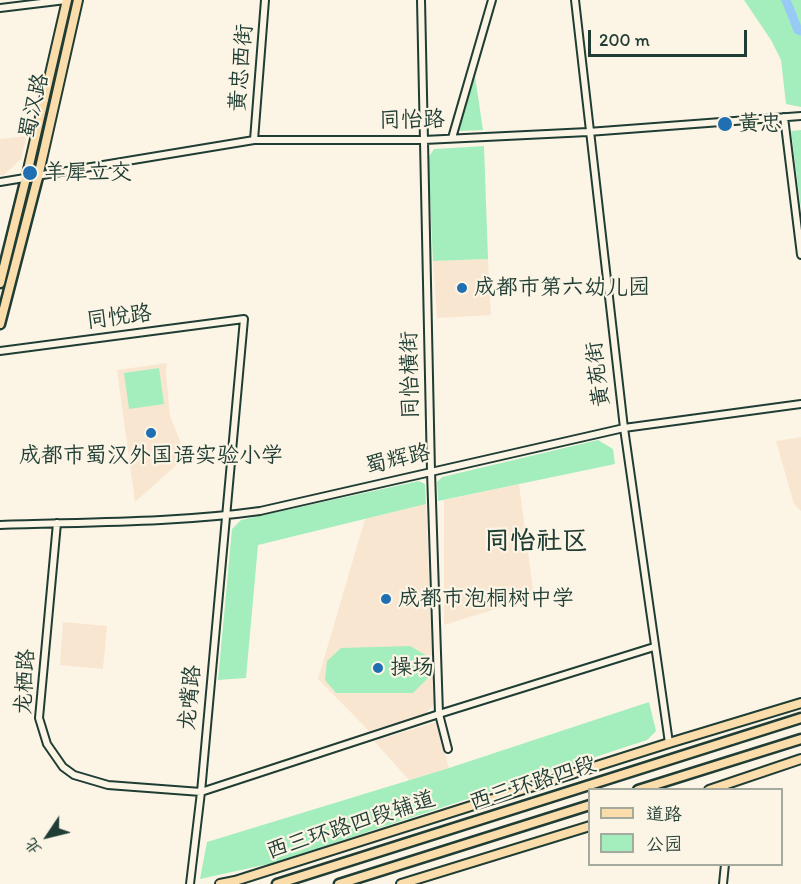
<!DOCTYPE html>
<meta charset="utf-8">
<style>
body{margin:0}
#map{position:relative;width:801px;height:884px;overflow:hidden;background:#fcf5e5;font-family:Itim,"LXGW WenKai TC",sans-serif}
canvas{display:block}
.legend{position:absolute;left:588px;top:788px;width:195px;height:78px;box-sizing:border-box;background:#fcf5e5;border:2px solid #a4ab9e;margin:0;padding:8px 10px;list-style:none;font-size:18px;color:#1f3d34}
.legend li{display:flex;align-items:center;gap:12px;height:30px}
.legend b{width:30px;border:2px solid #a4ab9e}
.north{position:absolute;left:18px;top:806px;width:60px;height:60px;-webkit-text-stroke:4px #fcf5e5;paint-order:stroke;rotate:235deg;font-size:16px;font-weight:700;line-height:24px;text-align:center;color:#1f3d34}
.north::after{content:'';display:block;margin:auto;width:21px;height:27px;background:#1f3d34;clip-path:polygon(50% 0,100% 100%,50% 72%,0 100%)}
.scale{position:absolute;left:588px;top:30px;width:159px;height:27px;box-sizing:border-box;border:3px solid #1f3d34;border-top:0;padding-left:8px;font-size:18px;line-height:21px;white-space:nowrap;color:#1f3d34;-webkit-text-stroke:4px #fcf5e5;paint-order:stroke}
</style>
<div id="map">
<canvas width="801" height="884"></canvas>
<ul class="legend">
<li><b style="height:8px;background:#faddab"></b>道路</li>
<li><b style="height:16px;background:#a4eebd"></b>公园</li>
</ul>
<div class="north">北</div>
<div class="scale">200 m</div>
</div>
<script>
const c = document.querySelector('canvas').getContext('2d');
c.lineJoin = 'round';
function fillPath(path, color) { c.fillStyle = color; c.fill(path, 'evenodd'); }
function trace(path, color, width, dash) { c.strokeStyle = color; c.lineWidth = width; c.lineCap = dash ? 'butt' : 'round'; c.setLineDash(dash || []); c.stroke(path); }
function drawText(font, color, halo, rows, align = 'center') {
  c.font = font + ' Itim,"LXGW WenKai TC",sans-serif'; c.lineWidth = 4.5; c.setLineDash([]); c.textBaseline = 'middle'; c.strokeStyle = halo; c.fillStyle = color; for (const [text, x, y, turn = 0] of rows) {
    c.save(); c.translate(x, y); c.rotate((+turn || 0) * Math.PI / 180); c.textAlign = isNaN(turn) ? turn : align; if (halo) c.strokeText(text, 0, 0); c.fillText(text, 0, 0); c.restore();
  }
}
fillPath(new Path2D(`
 M27,136L21,159L4,175H0V139Z
 M488,259L491,315L437,318L433,261Z
 M167,363L166,373L170,416L180,441L182,453L180,462L135,502L117,370Z
 M801,437V511L794,504L776,441Z
 M519,484L534,597L444,625V500Z
 M426,504L434,704L425,714L369,731L318,679L365,519Z
 M63,622L107,626L103,669L60,665Z
 M436,722L449,768L409,780L374,741Z`), '#f9e6d1');
fillPath(new Path2D(`
 M744,0H801V107L786,104L781,60L771,40Z
 M475,76L483,130L459,131Z
 M801,130V209L791,131Z
 M484,146L488,259L433,261L428,158L434,149Z
 M159,368L164,404L129,409L124,373Z
 M598,440L613,449L615,464L438,501L437,482L442,477Z
 M419,481L425,484L426,504L258,545L246,678L218,680L232,529L241,520Z
 M410,646L429,657L431,675L413,693H336L325,680L327,661L341,648Z
 M649,702L656,731L647,740L273,863L200,879L207,842L449,768Z`), '#a4eebd');
trace(new Path2D(`
 M786,0L798,30L801,31`), '#97cbf5', 9);
const minor = new Path2D(`
 M421,0L431,471L439,714L448,749
 M575,0L624,428L669,743
 M0,8L66,0
 M784,117L801,255
 M452,138L492,0
 M254,140L265,0
 M0,182L254,140H424L588,132L801,116
 M0,351L244,319L201,792L190,884
 M57,523L39,718L47,744L63,767L74,775L108,785L201,792L439,714L654,647
 M0,525C87,522 174,523 260,511L624,428L801,404
 M723,884L725,864`);
const major = new Path2D(`
 M38,177L78,0
 M26,178L67,0
 M709,790L801,759
 M220,884L235,881L669,743L801,703
 M401,884L590,826`);
const highway = new Path2D(`
 M0,283L26,178
 M0,324L38,177
 M638,790L801,739
 M277,884L801,718
 M339,884L590,805`);
trace(minor, '#1f3d34', 10);
trace(major, '#1f3d34', 12);
trace(highway, '#1f3d34', 13);
trace(minor, '#fcf5e5', 6);
trace(major, '#faddab', 8);
trace(highway, '#faddab', 8);
for (const [x, y, r, color] of [
 [725,124,8,"#1f6fb2"],
 [30,173,8,"#1f6fb2"],
 [462,288,6,"#1f6fb2"],
 [151,433,6,"#1f6fb2"],
 [386,599,6,"#1f6fb2"],
 [378,668,6,"#1f6fb2"]
]) { const dot = new Path2D(); dot.arc(x, y, r, 0, 2 * Math.PI); c.fillStyle = color; c.fill(dot); trace(dot, '#fcf5e5', 2); }
drawText('22px', '#1f3d34', '#fcf5e5', [
 ["黄忠西街",242,68,-85],
 ["蜀汉路",35,106,-77],
 ["同怡路",412,121,-1],
 ["同悦路",119,318,-7],
 ["黄苑街",599,374,-97],
 ["同怡横街",411,375,-91],
 ["蜀辉路",398,460,-13],
 ["龙栖路",26,682,-87],
 ["龙嘴路",191,698,-85],
 ["西三环路四段",533,784,-18],
 ["西三环路四段辅道",351,826,-18]
]);
drawText('22px', '#1f3d34', '#fcf5e5', [
 ["黄忠",738,124],
 ["羊犀立交",44,173],
 ["成都市第六幼儿园",474,288],
 ["成都市蜀汉外国语实验小学",151,456,"center"],
 ["成都市泡桐树中学",398,599],
 ["操场",390,668]
], 'left');
drawText('bold 26px', '#1f3d34', '#fcf5e5', [
 ["同怡社区",536,542]
]);
</script>
